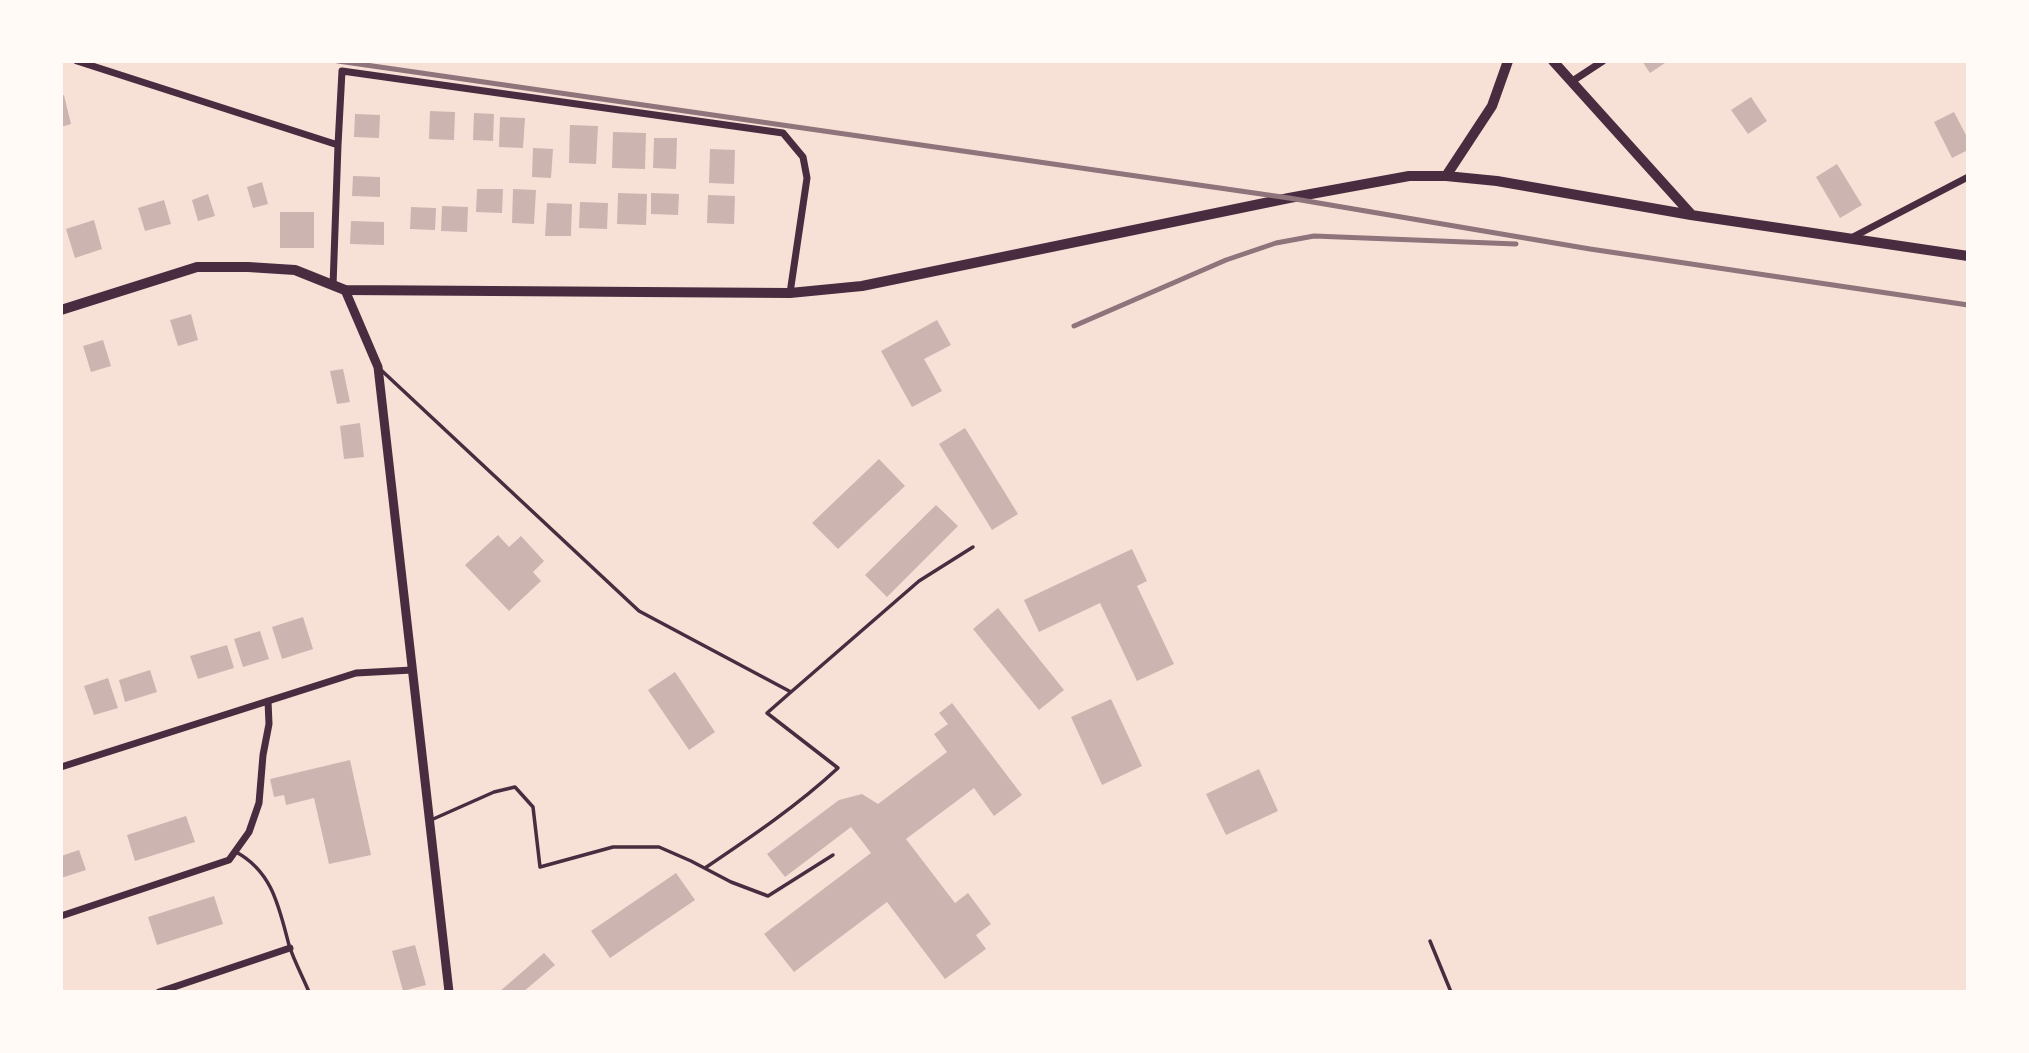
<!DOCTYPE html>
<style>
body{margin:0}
#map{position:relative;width:2029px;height:1053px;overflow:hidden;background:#f7e1d7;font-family:"Roboto Condensed",sans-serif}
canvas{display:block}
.frame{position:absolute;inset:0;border:63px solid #fffaf5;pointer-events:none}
</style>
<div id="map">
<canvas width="2029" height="1053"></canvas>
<div class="frame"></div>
</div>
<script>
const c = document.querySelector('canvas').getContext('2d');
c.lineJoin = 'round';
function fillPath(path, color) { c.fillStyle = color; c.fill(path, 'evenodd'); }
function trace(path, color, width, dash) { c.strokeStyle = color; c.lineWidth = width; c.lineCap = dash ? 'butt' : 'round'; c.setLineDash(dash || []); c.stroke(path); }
fillPath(new Path2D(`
 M1642,61H1668L1650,73Z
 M64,95L71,124L61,127V96Z
 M1751,97L1767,121L1748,134L1731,110Z
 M430,111L455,112L454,140L429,139Z
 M1954,112L1968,139V150L1952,158L1934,122Z
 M474,113L494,114L493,141L473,140Z
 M355,114L380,115L379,138L354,137Z
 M500,117L525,118L523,148L499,147Z
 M570,125L598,126L596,164L569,163Z
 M613,132L646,133L645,169L612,168Z
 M654,138H677L676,169L653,168Z
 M533,148L553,149L551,178L532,177Z
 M710,149L735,150L734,184L709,183Z
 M1837,164L1862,205L1840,218L1816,177Z
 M353,176L380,177V197L352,196Z
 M262,182L268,204L253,208L247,187Z
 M477,189H503L502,213L476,212Z
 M513,189L536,190L534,224L512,223Z
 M618,193L647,194L646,225L617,224Z
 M651,193L679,194L678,215L651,214Z
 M208,194L215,216L198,221L192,200Z
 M708,195L735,196L734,224L707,223Z
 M164,200L171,224L145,231L138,208Z
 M580,202L608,203L607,229L579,228Z
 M547,203L572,204L571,236H545Z
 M442,206L468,207L467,232L441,231Z
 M411,207L436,208L435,230L410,229Z
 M280,212H314V248H280Z
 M94,220L102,249L75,258L66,229Z
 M351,221L384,222V245L350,244Z
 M191,314L198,340L178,346L170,320Z
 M937,320L951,345L924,359L942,391L912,407L881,351Z
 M103,340L111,366L91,372L83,346Z
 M343,369L350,402L337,404L330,371Z
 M360,423L364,457L344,459L340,426Z
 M965,428L1018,514L992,530L939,444Z
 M879,459L905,486L838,549L812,523Z
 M936,505L958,526L887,597L865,575Z
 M498,535L509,547L521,536L544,561L533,572L541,581L509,611L465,565Z
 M1132,549L1147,581L1137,586L1174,664L1137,681L1100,603L1039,632L1024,600Z
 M998,608L1064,690L1039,710L973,629Z
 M303,617L313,649L282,659L272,627Z
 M260,631L269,659L243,667L234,639Z
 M227,645L234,668L198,679L190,656Z
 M150,670L157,692L125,702L119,680Z
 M675,672L715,732L689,750L648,690Z
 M108,678L118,708L94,715L84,686Z
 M1111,699L1142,766L1102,785L1071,717Z
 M952,703L1022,795L994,816L974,788L906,839L955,903L968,893L991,924L976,935L986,949L945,979L887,902L794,972L764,934L871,853L851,827L785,877L767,854L839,800L862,794L878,804L947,752L934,734L948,724L939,713Z
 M350,760L371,855L329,864L314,798L286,805L284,795L274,797L270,779Z
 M1259,769L1278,811L1226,835L1206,794Z
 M186,816L195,842L135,861L127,835Z
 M79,850L86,870L61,878V856Z
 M676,873L695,900L610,958L591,931Z
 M214,896L223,924L157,945L148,917Z
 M415,945L426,985L403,991L392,951Z
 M544,953L555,965L523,992H499Z`), '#ccb4b1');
trace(new Path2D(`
 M380,369L639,611L791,692L919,581L973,547
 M431,820L494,792L515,787L533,807L540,867L613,847H659L691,861L731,882L768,896L833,855
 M236,852C273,872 279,908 289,945C294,961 303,977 309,992
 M705,868C751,837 797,806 838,768L767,713L791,692
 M1430,941L1451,992`), '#4a2c40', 3.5);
trace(new Path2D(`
 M77,61L338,145L333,286
 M1571,82L1603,61
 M338,145L342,71L783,133L803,157L807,178L790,293
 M1851,238L1968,177
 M61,767L356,673L412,670
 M61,916L229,860L249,832L259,803L263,755L269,724L268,701
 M159,992L290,948`), '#4a2c40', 7);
trace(new Path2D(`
 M345,290L378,367L449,992`), '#4a2c40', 9);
trace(new Path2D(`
 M1553,61L1691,214
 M1446,176L1492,106L1508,61
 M61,310L197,267H248L295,270L345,290L790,293L862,286L1289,198L1409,176H1446L1497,181L1691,215L1968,256`), '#4a2c40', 10);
trace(new Path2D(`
 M338,61L1289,198L1590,249L1968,305
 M1074,326L1226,260L1276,243L1314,236L1516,244`), '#8f747c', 5);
</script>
